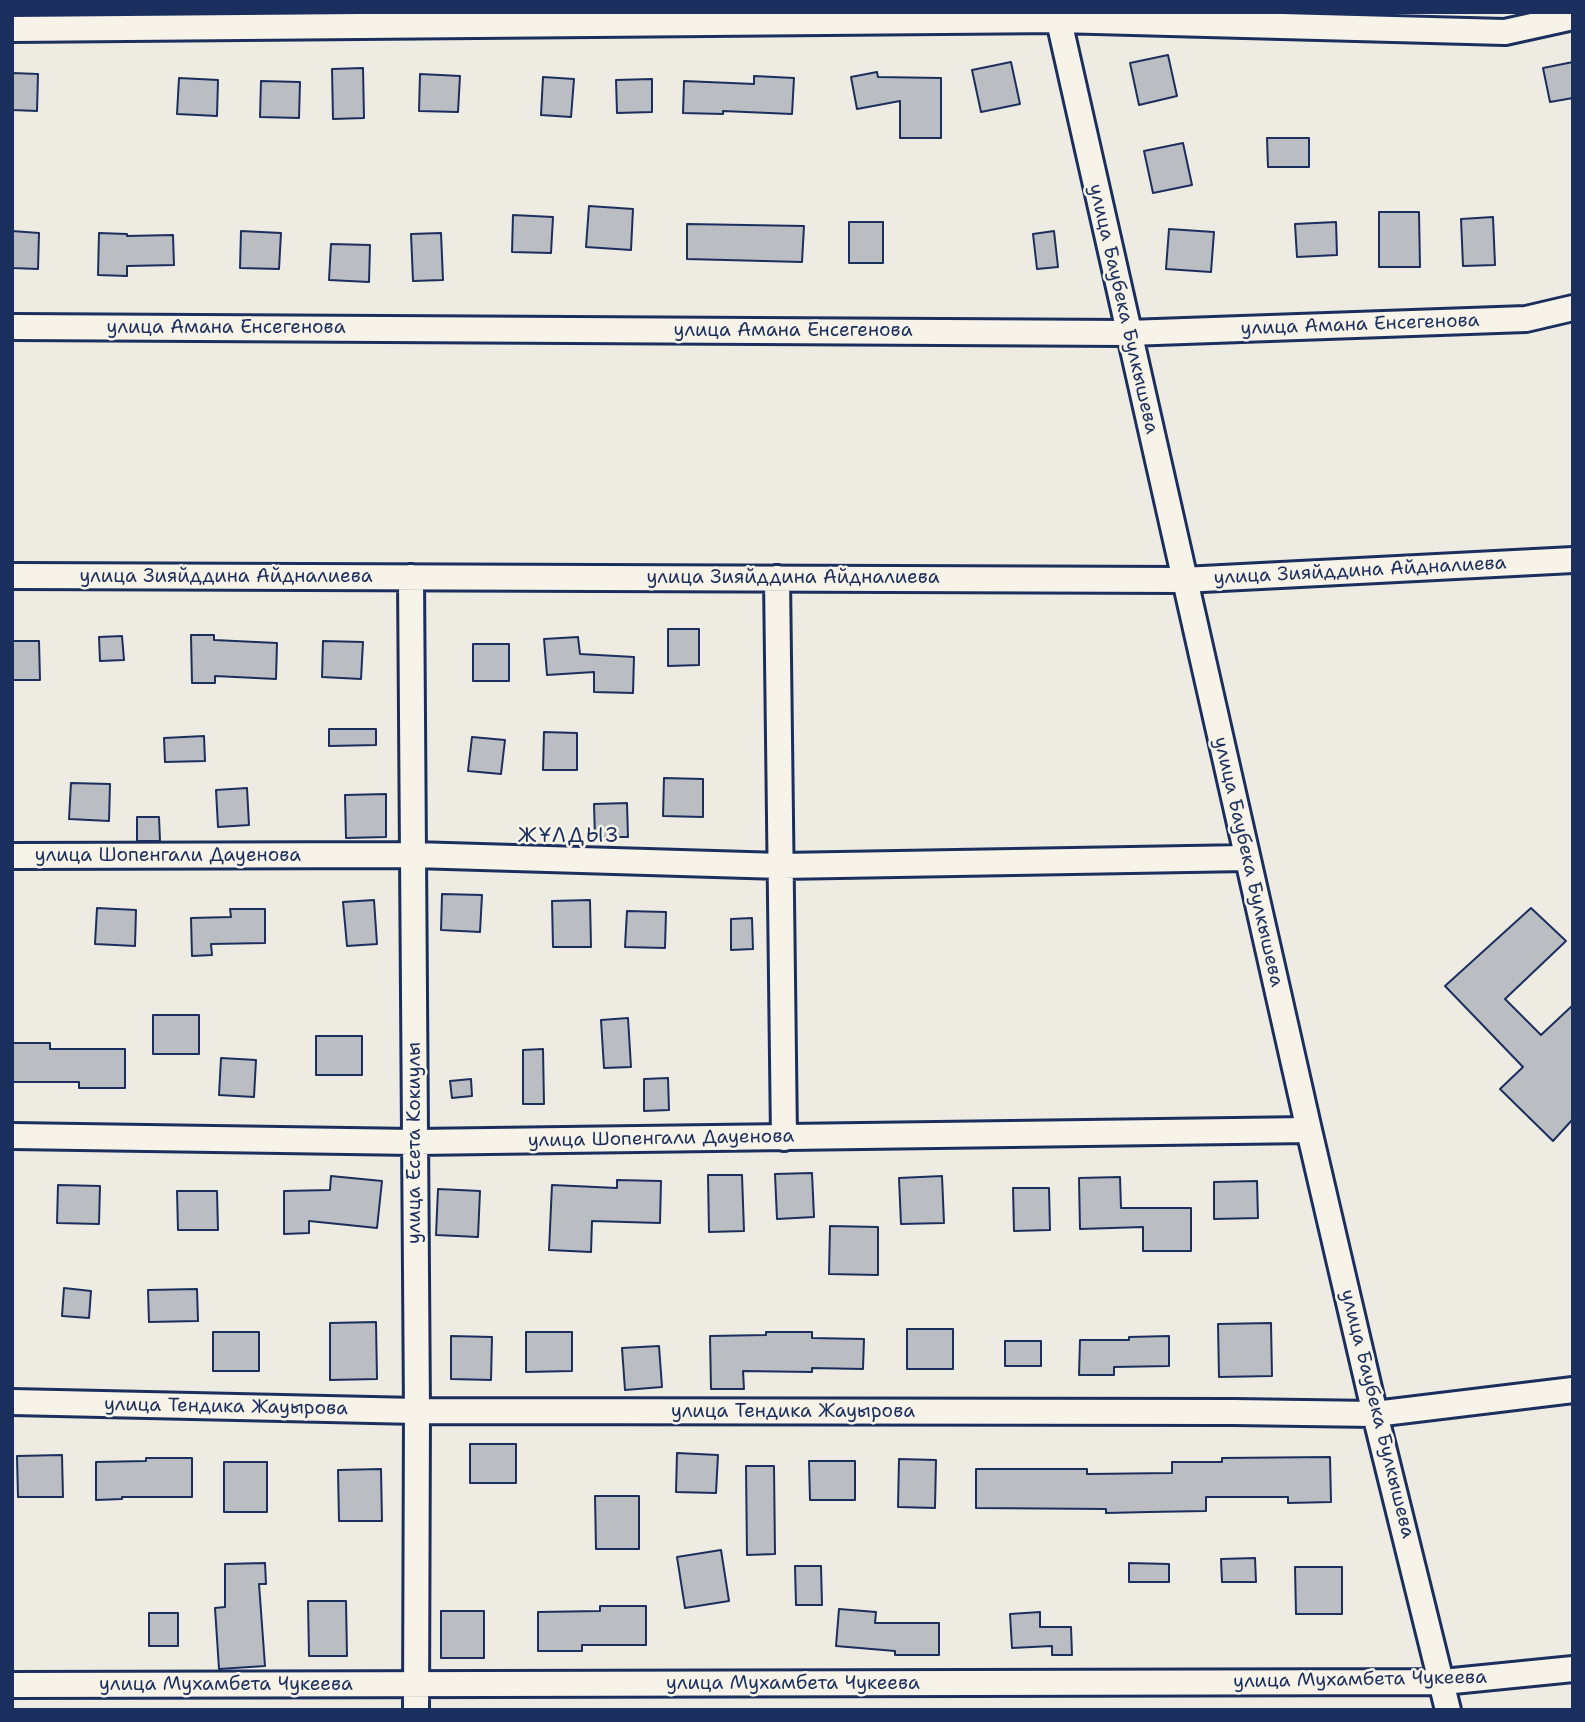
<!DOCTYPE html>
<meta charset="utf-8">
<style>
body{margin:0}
#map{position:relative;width:1585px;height:1722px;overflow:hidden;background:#eeebe2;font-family:"Shantell Sans",sans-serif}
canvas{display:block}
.frame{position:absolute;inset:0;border:14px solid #1b2f5e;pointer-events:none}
</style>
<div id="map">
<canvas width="1585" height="1722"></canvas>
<div class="frame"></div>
</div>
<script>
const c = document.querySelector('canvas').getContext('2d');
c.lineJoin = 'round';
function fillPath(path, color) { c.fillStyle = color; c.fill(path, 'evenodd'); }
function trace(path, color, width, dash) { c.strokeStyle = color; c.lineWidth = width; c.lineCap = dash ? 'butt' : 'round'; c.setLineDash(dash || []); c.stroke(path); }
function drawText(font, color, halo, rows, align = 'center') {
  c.font = font + ' "Shantell Sans",sans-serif'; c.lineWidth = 5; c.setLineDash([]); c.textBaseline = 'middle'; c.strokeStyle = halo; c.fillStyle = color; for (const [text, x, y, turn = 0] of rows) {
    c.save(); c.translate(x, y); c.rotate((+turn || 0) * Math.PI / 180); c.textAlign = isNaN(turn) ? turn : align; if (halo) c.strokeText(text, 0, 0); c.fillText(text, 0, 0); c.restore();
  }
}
const building = new Path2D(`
 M1168,55L1177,96L1139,105L1130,63Z
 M1011,62L1020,104L981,112L972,70Z
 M1573,62V98L1550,102L1543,68Z
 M363,68L364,118L333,119L332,69Z
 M877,72L878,77L941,78V138H900V101L857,109L851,77Z
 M12,73L38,74L37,111L12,110Z
 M420,74L460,76L458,112L419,111Z
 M754,76L794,78L792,114L723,111V114L683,113L684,81L754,84Z
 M543,77L574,79L571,117L541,115Z
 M179,78L218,80L217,116L177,114Z
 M652,79V112L617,113L616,80Z
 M261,81L300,82L299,118L260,117Z
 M1267,138H1309V167H1268Z
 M1183,143L1192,185L1153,193L1144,151Z
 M589,206L633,209L631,250L586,247Z
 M1379,212H1419L1420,267H1379Z
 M513,215L553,217L551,253L512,252Z
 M1493,217L1495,265L1463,266L1461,219Z
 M849,222H883V263H849Z
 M1336,222L1337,255L1297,257L1295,224Z
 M687,224L804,226L802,262L687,259Z
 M1169,229L1214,232L1211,272L1166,269Z
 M12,231L39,233L38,269L12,268Z
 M241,231L281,233L279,269L240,268Z
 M1054,231L1058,267L1037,269L1033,234Z
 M99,233L127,234V236L173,235L174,265L127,266V276L98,275Z
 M441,233L443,280L413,281L411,234Z
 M331,244L370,245L369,282L329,280Z
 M668,629H699V665L668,666Z
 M191,635H214V640L277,643L276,679L215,676V683H192Z
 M122,636L124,660L100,661L99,637Z
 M578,637L580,654L634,657L633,693L594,692V672L547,675L544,639Z
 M12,641H39L40,680H12Z
 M323,641L363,642L361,679L322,677Z
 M473,644H509V681H473Z
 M329,729H376V745L329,746Z
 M544,732L577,733V770H543Z
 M204,736L205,761L165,762L164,738Z
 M472,737L505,740L501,774L468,771Z
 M664,778L703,779V817L663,816Z
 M71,783L110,784L109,821L69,819Z
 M247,788L249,825L218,827L216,790Z
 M386,794V837L346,838L345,795Z
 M627,803L628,837H595L594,804Z
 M137,817H159L160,841H137Z
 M442,894L482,895L480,932L441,930Z
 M374,900L377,944L347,946L343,902Z
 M590,900L591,947H553L552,901Z
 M97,908L136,910L135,946L95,944Z
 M1531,908L1566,941L1505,999L1541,1035L1573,1005V1119L1553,1141L1500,1089L1523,1067L1445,986Z
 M230,909H265V943L211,944L212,955L192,956L191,918L231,917Z
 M627,911L666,912L665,948L625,947Z
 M752,918L753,949L731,950V919Z
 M153,1015H199V1054H153Z
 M628,1018L631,1067L604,1068L601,1020Z
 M316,1036H362V1075H316Z
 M12,1043H50V1049H125V1088H79V1082H12Z
 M543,1049L544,1104H523V1050Z
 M221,1058L256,1060L254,1097L219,1095Z
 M668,1078L669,1110L644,1111V1079Z
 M471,1079L472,1096L452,1098L450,1081Z
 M812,1173L814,1217L777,1219L775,1174Z
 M708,1175H742L744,1231L709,1232Z
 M331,1176L382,1181L377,1228L309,1221V1233L284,1234V1191L330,1190Z
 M942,1176L944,1223L901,1224L899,1178Z
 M1120,1177L1121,1208H1191V1251H1143V1227L1080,1229L1079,1178Z
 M617,1180L661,1181L660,1223L592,1221L591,1252L549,1250L552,1185L617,1188Z
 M1257,1181L1258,1218L1214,1219V1182Z
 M58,1185L100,1186L99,1224L57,1223Z
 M1013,1188H1049L1050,1230L1014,1231Z
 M438,1189L480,1191L478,1237L436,1235Z
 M177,1191H217L218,1230H178Z
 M830,1226L878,1227V1275L829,1274Z
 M64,1288L91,1291L89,1318L62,1316Z
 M197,1289L198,1321L149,1322L148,1290Z
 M376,1322L377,1379L330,1380V1323Z
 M1271,1323L1272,1376L1219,1377L1218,1324Z
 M907,1329H953V1369H907Z
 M213,1332H259V1371H213Z
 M526,1332H572V1371L526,1372Z
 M766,1332H812V1338L864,1339L863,1369L812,1368V1372L743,1371L744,1389H711L710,1336L766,1335Z
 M451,1336L492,1337L491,1380L451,1379Z
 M1169,1336V1366L1114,1367V1375H1079L1080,1340H1129V1337Z
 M1005,1341H1041V1366H1005Z
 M659,1346L662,1387L625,1390L622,1348Z
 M470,1444H516V1483H470Z
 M677,1453L718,1455L716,1493L676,1492Z
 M62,1455L63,1497H18L17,1456Z
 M1330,1457L1331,1502L1288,1503V1497H1206V1511L1148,1512L1106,1513V1509L976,1508V1469H1087V1474L1172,1473V1462H1222V1458Z
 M146,1458H192V1497H122V1499L96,1500V1462L146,1461Z
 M899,1459L936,1460L935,1508L898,1507Z
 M809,1461H855V1500H810Z
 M224,1462H267V1512H224Z
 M746,1466H774L775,1554L747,1555Z
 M381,1469L382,1521H339L338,1470Z
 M595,1496H639V1549H596Z
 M721,1550L729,1601L685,1608L677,1557Z
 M1255,1558L1256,1582H1222L1221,1559Z
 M265,1563L266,1584H259L265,1666L219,1669L215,1608L225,1607V1564Z
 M1129,1563L1169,1564V1582H1129Z
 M795,1566H821L822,1605H796Z
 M1295,1567H1342V1614H1296Z
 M308,1601H346L347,1656H309Z
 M600,1606H646V1645H582V1651H538V1612L600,1611Z
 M839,1609L876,1612L875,1623H939V1655H895V1651L836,1646Z
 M441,1611H484V1658H441Z
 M1040,1612V1627H1071L1072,1655H1052V1646L1012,1648L1010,1614Z
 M149,1613H178V1646H149Z`);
fillPath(building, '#babdc2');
trace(building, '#1b2f5e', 2);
const minor = new Path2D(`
 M1057,12L1309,1130L1375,1414L1448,1710
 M12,29L1058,20L1505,32L1573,17
 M12,327L1128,333L1526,319L1573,308
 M12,576L1183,580L1573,560
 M411,577L417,1411L416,1710
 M777,578L784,1138
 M12,856L414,855L781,866L1247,858
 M12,1136L415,1142L1309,1130
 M12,1402L417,1411L1233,1412L1375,1414L1573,1390
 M12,1685L1443,1682L1573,1669`);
trace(minor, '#1b2f5e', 30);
trace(minor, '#f7f3e8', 24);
drawText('19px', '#1b2f5e', '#f7f3e8', [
 ["улица Баубека Булкышева",1123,309,77],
 ["улица Амана Енсегенова",1360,325,-2],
 ["улица Амана Енсегенова",226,328],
 ["улица Амана Енсегенова",793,331],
 ["улица Зияйддина Айдналиева",1360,571,-3],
 ["улица Зияйддина Айдналиева",226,577],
 ["улица Зияйддина Айдналиева",793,578],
 ["улица Шопенгали Дауенова",168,856],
 ["улица Баубека Булкышева",1248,862,77],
 ["улица Шопенгали Дауенова",661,1139,-1],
 ["улица Есета Кокиулы",415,1143,-90],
 ["улица Тендика Жауырова",226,1407,1],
 ["улица Тендика Жауырова",793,1412],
 ["улица Баубека Булкышева",1377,1414,76],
 ["улица Мухамбета Чукеева",1360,1680,-1],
 ["улица Мухамбета Чукеева",793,1684],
 ["улица Мухамбета Чукеева",226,1685]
]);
c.letterSpacing = '2px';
drawText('21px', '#1b2f5e', '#f7f3e8', [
 ["ЖҰЛДЫЗ",569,837]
]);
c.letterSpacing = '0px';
</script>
